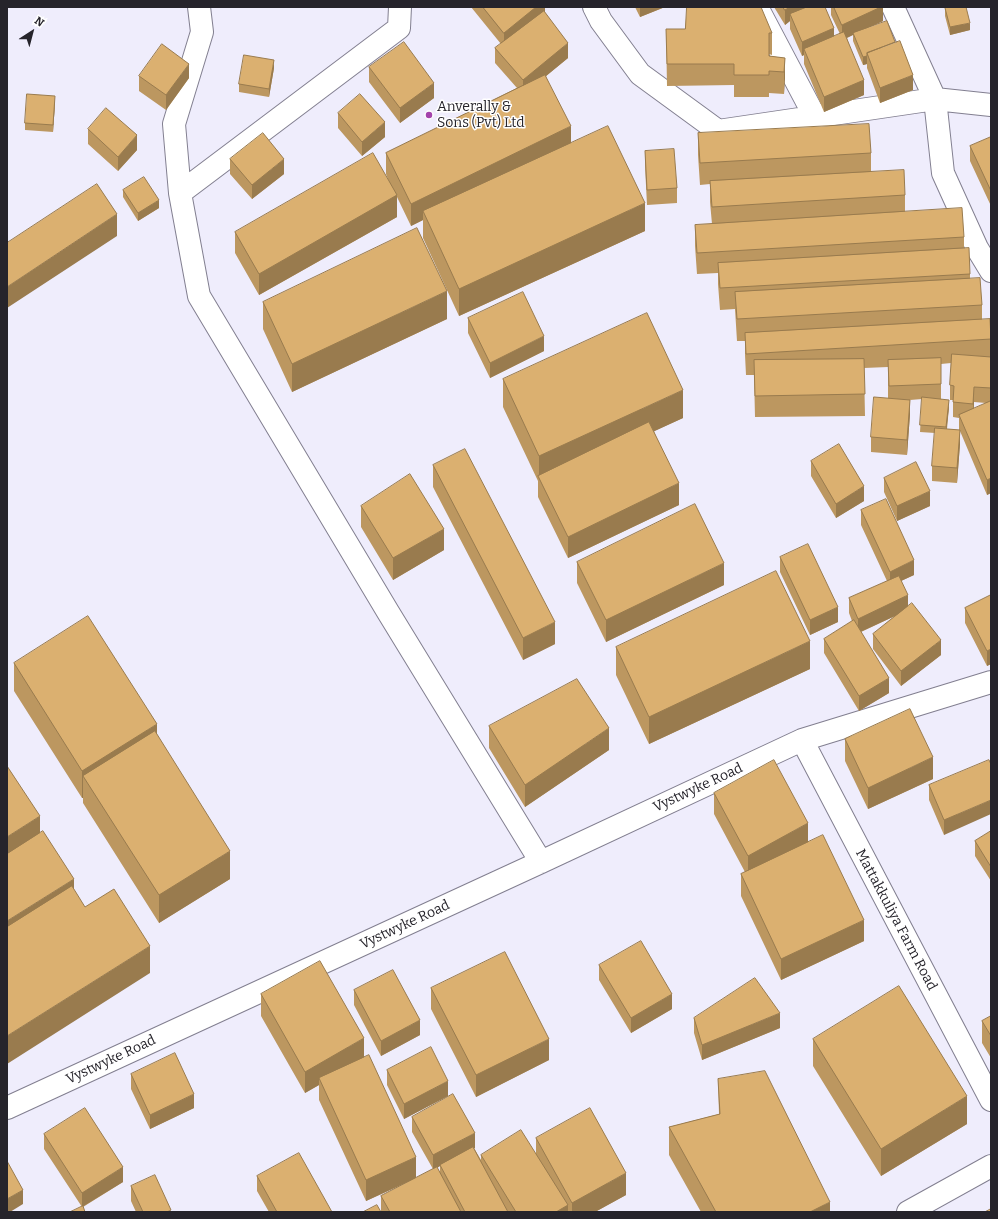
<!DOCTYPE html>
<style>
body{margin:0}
#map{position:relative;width:998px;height:1219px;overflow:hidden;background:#efedfc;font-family:Bitter,serif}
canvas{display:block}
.frame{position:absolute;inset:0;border:8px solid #26242b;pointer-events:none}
.north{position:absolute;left:12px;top:12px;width:40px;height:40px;-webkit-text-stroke:3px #fff;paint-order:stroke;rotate:36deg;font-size:11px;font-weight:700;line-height:16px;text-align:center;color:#26242b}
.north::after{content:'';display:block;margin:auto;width:14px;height:18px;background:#26242b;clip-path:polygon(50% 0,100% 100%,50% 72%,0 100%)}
</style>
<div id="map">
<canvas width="998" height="1219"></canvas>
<div class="frame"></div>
<div class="north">N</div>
</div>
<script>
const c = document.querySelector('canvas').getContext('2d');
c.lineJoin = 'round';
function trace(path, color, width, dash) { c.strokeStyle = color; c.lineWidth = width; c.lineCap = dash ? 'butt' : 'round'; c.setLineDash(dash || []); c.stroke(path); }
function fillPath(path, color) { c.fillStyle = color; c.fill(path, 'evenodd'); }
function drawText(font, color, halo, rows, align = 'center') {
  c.font = font + ' Bitter,serif'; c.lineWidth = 3; c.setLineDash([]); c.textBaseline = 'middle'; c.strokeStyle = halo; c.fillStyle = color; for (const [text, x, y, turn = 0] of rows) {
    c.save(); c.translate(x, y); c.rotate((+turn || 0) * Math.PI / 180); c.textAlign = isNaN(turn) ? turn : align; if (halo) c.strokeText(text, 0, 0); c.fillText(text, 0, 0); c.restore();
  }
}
const minor = new Path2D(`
 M400,7L399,28L180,193L199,296L388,612L541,862
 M594,7L601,21L640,74L718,131L935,99L943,173L977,248L991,271
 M757,7L815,117
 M893,7L935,99L991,105
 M180,193L174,124L202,32L199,7
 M802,740L991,1100
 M7,1108L541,862L802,740L991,682`);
const major = new Path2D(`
 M908,1212L991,1166`);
trace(minor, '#827f90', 24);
trace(major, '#827f90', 24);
trace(minor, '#fff', 22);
trace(major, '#fff', 22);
fillPath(new Path2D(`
 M471,7H545V13L568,58L546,76L571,143L645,231L459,316L423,238V220L411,226L397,197V217L259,295L235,253V232L389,182L386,174V153L517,88L495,63V48L501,44Z
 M635,7H665L640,17Z
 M774,7H825L834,37L840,34L831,15V7H883V21L867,28L913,90L880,103L867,68V64L863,65L853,41V35L847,38L864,95L824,112L804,64V55L802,56L790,29V21L785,25Z
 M945,8L970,30L950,35L945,16Z
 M990,12L991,14V29L990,27Z
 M666,29L772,33V55L769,54V56L785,58L784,94L769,93V97H734V85L667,86Z
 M369,67L434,98L400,123L369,82Z
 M274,68L269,97L239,92V84Z
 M139,76L189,78L166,110L139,91Z
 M55,103L53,132L25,130V123Z
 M338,113L385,137L362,156L338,128Z
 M88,129L137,150L118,171L88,144Z
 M698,133L871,153V171L905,195V212L964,237V249L970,274V279L982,305V320L991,331V493L987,495L960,431V444L957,483L932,481V466L935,433L920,432L922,399L910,400V414L907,455L871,452V437L888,398V367L864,368L865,416L755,417L754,375H746L745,355V341H737L735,309L720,310L718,284V273L697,274L695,246V225L712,224L710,202V184L700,185L698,155ZM951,363L950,385V400H953V417L959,418V430L947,429L949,407L941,399V364ZM974,402L986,403L974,409Z
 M991,137V206L970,161V146Z
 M645,151L677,188V203L647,205L645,166Z
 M230,159L284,174L252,199L230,174Z
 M123,190L159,208L138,221L123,197Z
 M263,302L447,319L292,392L263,329Z
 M468,318L544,351L490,378L468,333Z
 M503,379L683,418L654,431L679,505L568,558L538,497V481L503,407Z
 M811,461L864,501L836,518L811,476Z
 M433,465L555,644L523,660L433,487Z
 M884,478L930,506L897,521L884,492Z
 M361,506L444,550L393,580L361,527Z
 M861,510L914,575L901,581L908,606L941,655L901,686L873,649V634L895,616L861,632L889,693L859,711L824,653V639L852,621L849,613V598L887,581L861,525Z
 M780,557L838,622L810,635L780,572Z
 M577,562L724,585L606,642L577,583Z
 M991,595V664L987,666L965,623V608Z
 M616,647L810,669L649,744L616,675Z
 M14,663L157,735L230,879L159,923L83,803V798H82L14,691Z
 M489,726L609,750L525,807L489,748Z
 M845,739L933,779L868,809L845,761Z
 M991,764L944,835L929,800V785Z
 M714,793L808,841L864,941L781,980L741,896V874L745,872L714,814Z
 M991,831V881L975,856V841Z
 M599,965L672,1009L631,1033L599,980Z
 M431,988L549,1060L476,1097L431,1009Z
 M354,990L420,1035L381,1056L354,1005Z
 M261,994L364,1057L416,1178L433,1169L412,1132V1117L475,1148H474L481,1160V1155L536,1153V1138L626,1195L595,1212H381V1196L410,1181L366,1201L319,1100V1085L305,1093L261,1016ZM440,1166V1172L437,1168Z
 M991,1016V1058L982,1043V1021Z
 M694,1018L780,1028L702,1060L694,1033Z
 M813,1039L967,1124L881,1176L813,1066Z
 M387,1070L448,1096L404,1119L387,1085Z
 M131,1074L194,1108L150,1129L131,1089Z
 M718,1079L830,1212H701L669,1155V1127L719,1114Z
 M44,1134L123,1182L83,1207H82L44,1149Z
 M257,1176L332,1212H269L257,1191Z
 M131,1186L171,1212H136L131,1201Z`), '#bc9760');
fillPath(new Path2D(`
 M536,7H545V15L504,48V33Z
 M640,7H665L640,17Z
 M790,7H812L790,14V21L785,25V10Z
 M881,7H883V21L842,40V25Z
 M970,23V30L950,35V27Z
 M834,28V43L804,49V55L802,56V42Z
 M568,43V58L523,95V80Z
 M867,56V64L863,65V57Z
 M785,58V79L784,94V72Z
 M274,60V68L269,97V89Z
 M189,64V78L166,110V95Z
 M913,75V90L880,103V88Z
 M864,80V95L824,112V97Z
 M434,83V98L400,123V108Z
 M55,96V103L53,132V125Z
 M385,122V137L362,156V142Z
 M571,126V148L423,211V220L411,226V204Z
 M137,135V150L118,171V157Z
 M284,159V174L252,199V185Z
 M397,195V217L259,295V274Z
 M159,200V208L138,221V213Z
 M645,203V231L459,316V289Z
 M117,214V236L7,308V287Z
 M447,291V319L292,392V364Z
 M544,336V351L490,378V363Z
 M974,387V402L973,419V404Z
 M683,390V418L542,483L539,478V456Z
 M910,400V414L907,455V440Z
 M949,400V407L946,434V427Z
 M960,430V444L957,483V468Z
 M991,478V493L987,495V480Z
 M679,483V505L568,558V537Z
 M864,486V501L836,518V504Z
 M930,491V506L897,521V506Z
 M444,529V550L393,580V558Z
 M914,560V575L890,586V572Z
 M724,563V585L606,642V620Z
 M908,595V610L858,633V619Z
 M838,607V622L810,635V620Z
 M555,622V644L523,660V638Z
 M941,640V655L901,686V671Z
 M810,641V669L649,744V717Z
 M991,649V664L987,666V651Z
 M889,678V693L859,711V696Z
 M157,724V751L83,776V798H82V771Z
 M609,728V750L525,807V785Z
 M933,757V779L868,809V788Z
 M991,800V814L944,835V820Z
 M40,816V844L7,865V837Z
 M808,823V844L748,877V856Z
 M230,851V879L159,923V895Z
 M74,879V900L7,943V921Z
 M864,920V941L781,980V959Z
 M150,946V973L7,1064V1036Z
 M672,994V1009L631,1033V1018Z
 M780,1013V1028L702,1060V1045Z
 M420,1020V1035L381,1056V1041Z
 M364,1038V1059L319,1078V1085L305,1093V1072Z
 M549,1039V1060L476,1097V1075Z
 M448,1081V1096L404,1119V1104Z
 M194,1094V1108L150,1129V1115Z
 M967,1096V1124L881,1176V1149Z
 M475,1133V1148L440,1166V1165V1166L433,1170V1155Z
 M416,1157V1178L366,1201V1180Z
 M123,1167V1182L82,1207V1193Z
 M626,1173V1195L595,1212H572V1203Z
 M23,1190V1204L10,1212H7V1199Z
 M830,1202V1212H810Z
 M568,1205V1212H556Z`), '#997b4e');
const building = new Path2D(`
 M483,7H536L504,33Z
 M687,7H761L772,33H769V56L785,58L784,72L769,71V75H734V64H667L666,29H685Z
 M783,7H790L785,10Z
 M807,7H825L834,28L802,42L790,14Z
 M834,7H881L842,25Z
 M951,7H966L970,23L950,27L945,8Z
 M544,11L568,43L523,80L495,48Z
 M887,21L895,42L867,53V56L863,57L853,33Z
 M844,32L864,80L824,97L804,49Z
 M900,41L913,75L880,88L867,53Z
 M404,42L434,83L400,108L369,67Z
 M162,44L189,64L166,95L139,76Z
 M244,55L274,60L269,89L239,84Z
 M545,75L571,126L411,204L386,153Z
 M27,94L55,96L53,125L25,123Z
 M360,94L385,122L362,142L338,113Z
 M106,108L137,135L118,157L88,129Z
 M869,124L871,153L700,163L698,133Z
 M608,126L645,203L459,289L423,211Z
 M263,133L284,159L252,185L230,159Z
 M991,137V191L970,146Z
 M674,149L677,188L647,190L645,151Z
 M373,153L397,195L259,274L235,232Z
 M904,170L905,195L712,207L710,181Z
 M144,177L159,200L138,213L123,190Z
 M97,184L117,214L7,287V243Z
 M962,208L964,237L697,253L695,225Z
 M417,228L447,291L292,364L263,302Z
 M969,248L970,274L720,288L718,263Z
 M980,278L982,305L737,319L735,292Z
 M523,292L544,336L490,363L468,318Z
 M647,313L683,390L539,456L503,379Z
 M990,319L991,339L746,354L745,333Z
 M952,354L991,357V388L974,387L973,404L953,402L954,386L950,385Z
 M941,358V384L889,386L888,360Z
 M864,359L865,394L755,396L754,360Z
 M874,397L910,400L907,440L871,437Z
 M922,397L949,400L946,427L920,425Z
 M991,401V478L987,480L959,415Z
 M649,422L679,483L568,537L538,476Z
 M935,428L960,430L957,468L932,466Z
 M839,444L864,486L836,504L811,461Z
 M465,449L555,622L523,638L433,465Z
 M916,462L930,491L897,506L884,478Z
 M410,474L444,529L393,558L361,506Z
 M886,499L914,560L890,572L861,510Z
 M695,504L724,563L606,620L577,562Z
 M808,544L838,607L810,620L780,557Z
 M776,571L810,641L649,717L616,647Z
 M899,576L908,595L858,619L849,598Z
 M991,595V649L987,651L965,608Z
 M912,603L941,640L901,671L873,634Z
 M88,616L157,724L82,771L14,663Z
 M854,620L889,678L859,696L824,639Z
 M577,679L609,728L525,785L489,726Z
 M910,709L933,757L868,788L845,739Z
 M155,731L230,851L159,895L83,776Z
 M774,760L808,823L748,856L714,793Z
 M989,760L991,764V800L944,820L929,785Z
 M7,766L40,816L7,837Z
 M43,831L74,879L7,921V854Z
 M991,831V867L975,841Z
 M823,835L864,920L781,959L741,874Z
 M72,886L85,907L114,889L150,946L7,1036V927Z
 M641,941L672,994L631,1018L599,965Z
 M505,952L549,1039L476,1075L431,988Z
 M320,961L364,1038L305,1072L261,994Z
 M393,970L420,1020L381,1041L354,990Z
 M755,978L780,1013L702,1045L694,1018Z
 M899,986L967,1096L881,1149L813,1039Z
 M991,1016V1036L982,1021Z
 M431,1047L448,1081L404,1104L387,1070Z
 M175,1053L194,1094L150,1115L131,1074Z
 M369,1055L416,1157L366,1180L319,1078Z
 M765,1071L830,1202L810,1212H716L669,1127L720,1114L718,1079Z
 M453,1094L475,1133L433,1155L412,1117Z
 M85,1108L123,1167L82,1193L44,1134Z
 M590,1108L626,1173L572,1203L536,1138Z
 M521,1130L568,1205L556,1212H516L481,1155Z
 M473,1147L508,1212H465L440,1165Z
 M299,1153L332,1212H277L257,1176Z
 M7,1161L23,1190L7,1199Z
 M437,1167L461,1212H390L381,1196Z
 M155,1175L171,1210L167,1212H143L131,1186Z
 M377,1205L381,1212H363Z
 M83,1206L85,1212H70Z
 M991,1209V1212H985Z`);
fillPath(building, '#dbb070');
trace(building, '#997b4e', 1);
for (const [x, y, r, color] of [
 [429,115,4,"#a343ab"]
]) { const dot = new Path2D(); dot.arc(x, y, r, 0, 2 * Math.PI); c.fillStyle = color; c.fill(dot); trace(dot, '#fff', 1.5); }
drawText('14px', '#26242b', '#fff', [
 ["Anverally &",437,107],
 ["Sons (Pvt) Ltd",437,123]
], 'left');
drawText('14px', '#26242b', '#fff', [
 ["Vystwyke Road",698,788,-25],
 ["Mattakkuliya Farm Road",896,920,62],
 ["Vystwyke Road",405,925,-25],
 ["Vystwyke Road",111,1060,-25]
]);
</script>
